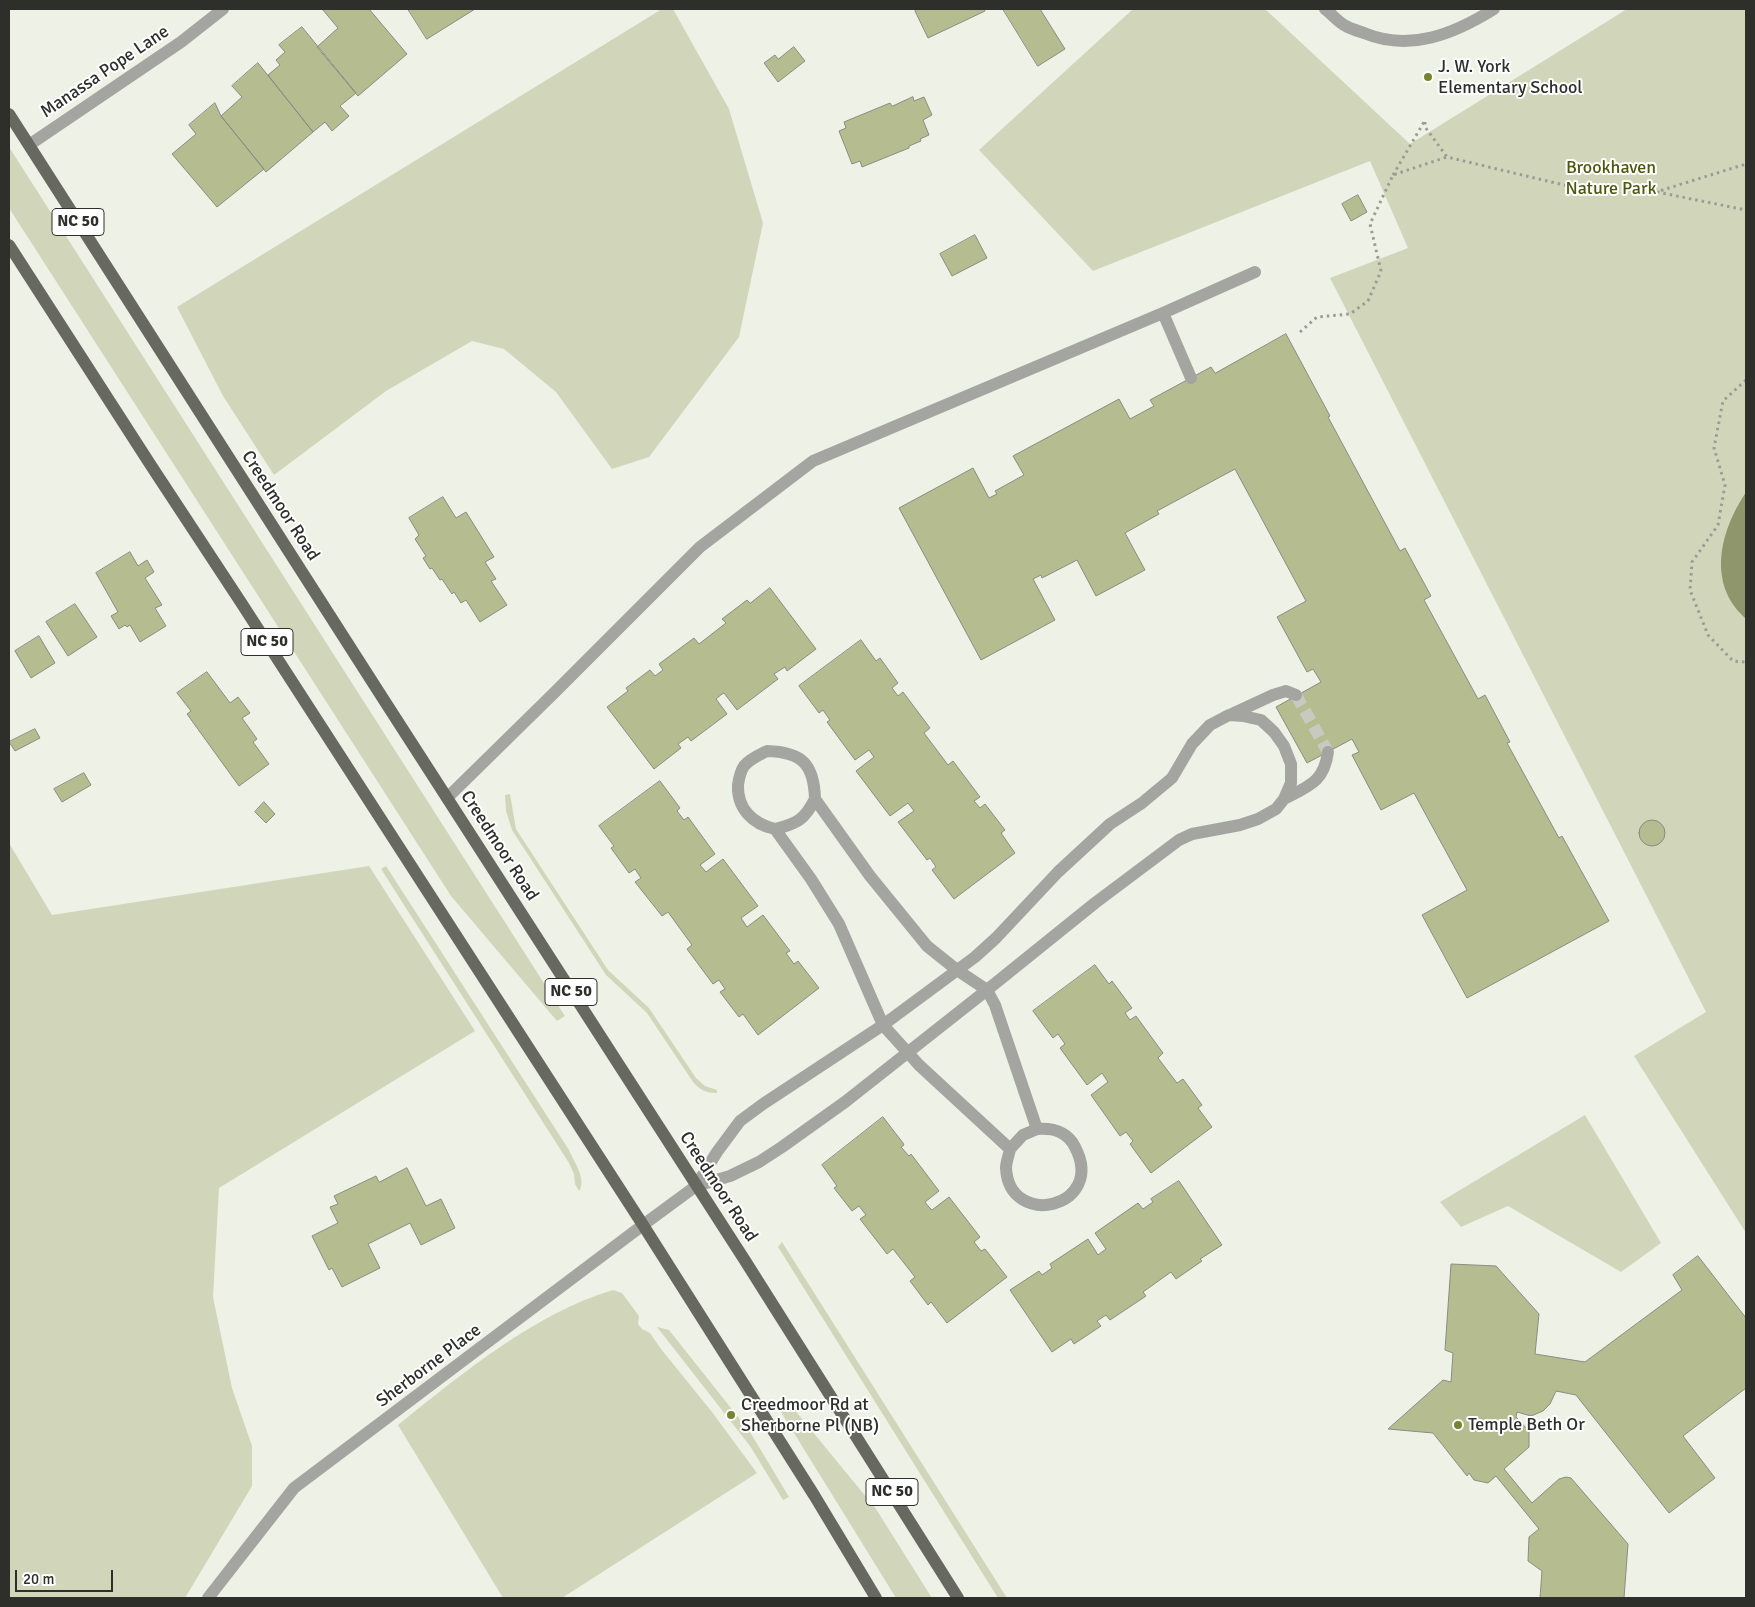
<!DOCTYPE html>
<style>
body{margin:0}
#map{position:relative;width:1755px;height:1607px;overflow:hidden;background:#eef1e5;font-family:Signika,sans-serif}
canvas{display:block}
.frame{position:absolute;inset:0;border:10px solid #2e2f2a;pointer-events:none}
.scale{position:absolute;left:15px;top:1570px;width:98px;height:22px;box-sizing:border-box;border:2px solid #2e2f2a;border-top:0;padding-left:6px;font-size:15px;line-height:18px;white-space:nowrap;color:#2e2f2a;-webkit-text-stroke:4px #fff;paint-order:stroke}
</style>
<div id="map">
<canvas width="1755" height="1607"></canvas>
<div class="frame"></div>
<div class="scale">20 m</div>
</div>
<script>
const c = document.querySelector('canvas').getContext('2d');
c.lineJoin = 'round';
function fillPath(path, color) { c.fillStyle = color; c.fill(path, 'evenodd'); }
function trace(path, color, width, dash) { c.strokeStyle = color; c.lineWidth = width; c.lineCap = dash ? 'butt' : 'round'; c.setLineDash(dash || []); c.stroke(path); }
function drawText(font, color, halo, rows, align = 'center') {
  c.font = font + ' Signika,sans-serif'; c.lineWidth = 4; c.setLineDash([]); c.textBaseline = 'middle'; c.strokeStyle = halo; c.fillStyle = color; for (const [text, x, y, turn = 0] of rows) {
    c.save(); c.translate(x, y); c.rotate((+turn || 0) * Math.PI / 180); c.textAlign = isNaN(turn) ? turn : align; if (halo) c.strokeText(text, 0, 0); c.fillText(text, 0, 0); c.restore();
  }
}
fillPath(new Path2D(`
 M662,9H673L729,109L763,223L739,337L649,457L612,469L556,392L504,349L472,341L386,391L274,475L223,396L177,307Z
 M1133,9H1265L1410,144L1627,9H1746V492L1737,506L1739,613L1746,619V1233L1634,1056L1706,1012L1330,278L1408,248L1370,161L1093,271L979,150Z
 M9,147L565,1016L557,1021L451,896L9,208Z
 M510,794L516,829L608,970L649,1008L696,1078L705,1086L717,1090V1093C706,1093 700,1090 693,1082L647,1013L606,975L512,830L506,811L505,795Z
 M9,843L52,915L369,866L475,1031L219,1188L213,1297L232,1388L252,1446V1486L185,1598H9Z
 M386,866L569,1150C574,1162 587,1179 579,1191L575,1184L574,1174L569,1163L381,869Z
 M1585,1115L1661,1243L1621,1272L1508,1206L1461,1227L1440,1202Z
 M782,1242L1007,1598H998L778,1247Z
 M613,1290L622,1293L639,1316L638,1324L642,1329L650,1333L661,1349L712,1412L757,1473L562,1598H503L398,1425C460,1375 535,1313 613,1290Z
 M657,1327L669,1330L750,1432L789,1497L783,1500L750,1446Z
 M785,1398L876,1509L932,1598H896L776,1404Z`), '#d1d6bb');
fillPath(new Path2D(`
 M1746,492V619C1706,584 1720,531 1746,492Z`), '#8f966b');
const building = new Path2D(`
 M324,9H369L407,54L358,96L317,47L338,28L323,10Z
 M408,9H475L427,39Z
 M919,9H984L985,11L928,38L915,11Z
 M1003,9H1040L1065,49L1038,66Z
 M302,27L356,93L340,106L349,116L332,131L325,122L313,132L268,75L280,65L276,60L285,52L279,45Z
 M794,47L805,61L778,82L764,63L775,55L778,59Z
 M258,63L313,132L266,172L221,116L242,97L232,86Z
 M913,97L914,101L924,97L932,115L923,120L929,135L920,139L921,141L909,146V148L862,167L860,161L852,164L839,131L846,128L844,122L890,103L892,106Z
 M215,103L221,116L264,169L217,207L172,154L196,134L189,125Z
 M1358,195L1367,212L1351,221L1342,204Z
 M975,235L987,258L952,276L940,254Z
 M1286,334L1330,416L1328,417L1400,551L1405,548L1431,596L1424,600L1478,699L1485,695L1510,742L1507,743L1559,838L1562,836L1609,921L1467,998L1422,915L1467,890L1414,793L1381,810L1352,755L1359,752L1352,739L1307,763L1276,707L1321,682L1313,669L1307,672L1277,617L1306,601L1235,469L1157,511L1159,514L1125,533L1145,570L1096,596L1077,560L1042,578L1041,575L1033,579L1055,620L981,660L899,508L973,468L989,498L997,494L995,491L1024,475L1013,456L1119,399L1130,419L1154,406L1150,400L1211,367L1215,373Z
 M443,497L456,518L466,512L494,557L485,562L496,579L491,581L507,605L480,622L466,600L461,603L454,592L452,594L442,579L440,580L432,568L430,569L423,558L426,556L415,539L419,535L409,518Z
 M130,552L138,566L147,560L154,572L145,578L162,605L155,608L166,626L140,642L130,625L127,627L125,625L119,629L111,616L118,612L96,573Z
 M770,588L816,649L787,671L785,667L774,674L778,679L737,710L724,693L722,694L716,699L727,714L691,741L688,737L678,744L681,748L654,769L607,707L628,691L626,688L650,670L655,676L663,670L659,664L694,638L699,644L726,623L722,619L747,600L750,603Z
 M75,604L97,637L68,656L46,622Z
 M39,636L55,663L31,678L15,651Z
 M861,640L876,661L880,658L898,683L892,688L898,696L903,692L930,728L924,733L948,765L953,761L980,797L974,801L980,808L985,804L1005,830L1001,833L1015,853L954,899L932,870L936,867L930,858L927,860L898,822L914,811L908,803L890,816L856,771L874,757L869,750L855,760L827,722L830,720L823,710L819,713L799,686Z
 M207,672L230,703L238,697L250,713L242,718L257,739L253,742L269,764L239,786L187,714L191,711L177,693Z
 M35,729L40,738L15,751L9,742Z
 M84,773L91,785L62,802L54,789Z
 M660,781L680,808L677,811L684,820L688,817L715,854L700,865L706,872L723,859L758,906L741,918L747,927L763,915L790,951L786,953L794,964L798,961L819,988L758,1035L743,1014L739,1017L720,992L725,989L719,980L713,984L687,949L692,945L668,912L662,916L635,882L641,878L635,869L629,873L611,848L614,846L599,826Z
 M264,802L275,814L266,823L255,812Z
 M1639 833a13 13 0 1 1 26 0a13 13 0 1 1-26 0Z
 M1095,965L1109,984L1112,981L1132,1008L1125,1013L1130,1020L1136,1016L1163,1053L1158,1058L1177,1083L1183,1079L1202,1105L1198,1108L1212,1127L1151,1173L1130,1144L1133,1141L1126,1132L1120,1136L1091,1095L1108,1082L1102,1073L1087,1085L1060,1048L1065,1044L1058,1034L1053,1038L1033,1011Z
 M883,1117L903,1143L904,1145L901,1147L909,1156L911,1154L939,1191L925,1202L928,1206L932,1210L949,1197L980,1237L974,1242L981,1251L985,1249L1007,1277L947,1323L931,1302L928,1305L910,1281L915,1277L893,1249L887,1254L860,1219L866,1215L859,1206L852,1211L834,1188L837,1186L822,1165Z
 M407,1168L426,1206L441,1199L455,1228L421,1245L410,1223L368,1244L380,1268L342,1287L332,1268L329,1270L312,1236L338,1223L330,1207L338,1204L334,1196L376,1176L379,1182Z
 M1179,1181L1222,1245L1200,1259L1202,1261L1176,1279L1171,1272L1143,1292L1146,1296L1110,1320L1106,1315L1097,1321L1101,1326L1074,1344L1071,1339L1052,1352L1010,1290L1039,1271L1042,1275L1052,1268L1050,1264L1088,1239L1098,1255L1106,1249L1095,1233L1138,1203L1143,1209L1153,1202L1151,1199Z
 M1698,1256L1746,1318V1388L1683,1436L1715,1478L1669,1513L1576,1395L1556,1391L1550,1404L1543,1411L1531,1416L1517,1412L1516,1417L1529,1431V1447L1504,1469L1532,1503L1559,1479L1566,1477L1571,1478L1628,1544L1624,1598H1540L1542,1571L1528,1561L1529,1537L1539,1529L1496,1476L1488,1483L1474,1480L1469,1473L1467,1476L1433,1433L1388,1429L1443,1380L1451,1382L1453,1353L1445,1350L1451,1264L1496,1266L1539,1314L1535,1354L1585,1362L1682,1290L1673,1275Z`);
fillPath(building, '#b4bc90');
trace(building, '#8a8c81', 1);
trace(new Path2D(`
 M1296,695L1328,752`), '#c8cac0', 12, [12, 6]);
trace(new Path2D(`
 M1425,122V127L1447,157L1564,185L1656,192L1746,164
 M1393,175L1424,122
 M1657,192L1746,210
 M1300,332L1317,317L1350,314L1368,301L1381,271L1370,224L1393,175L1447,157
 M1746,380L1723,401L1714,448L1725,485L1718,525L1692,562L1690,590L1708,635L1733,661L1746,662`), '#9b9d94', 3, [2.5, 4]);
trace(new Path2D(`
 M1325,9C1332,14 1338,22 1346,26C1351,29 1358,31 1364,33C1410,52 1454,34 1494,9
 M29,145L181,42L223,9
 M1163,313L1191,378
 M1232,714L1273,695L1286,691L1296,695
 M767,751C802,752 814,764 815,799L870,876L927,946L957,970L987,990L995,1005L1037,1129C1053,1128 1067,1131 1075,1147C1107,1208 1009,1230 1006,1168C1006,1162 1009,1155 1010,1149L919,1065L883,1025L839,924L811,879L775,829C753,824 737,809 738,785C739,778 740,772 744,766C750,759 759,755 767,751Z
 M447,798L554,693L700,547L813,461L1163,313L1255,272
 M1284,799C1309,786 1324,782 1328,752
 M775,829C797,824 805,819 815,799
 M1010,1149L1023,1135L1037,1129
 M208,1598L294,1488L643,1225L696,1186L730,1176L759,1162L782,1147L845,1102L987,990L1095,903L1179,840L1192,834L1240,825L1258,819L1276,809L1284,799L1291,783V764L1284,746L1274,732L1261,720L1243,716L1229,715L1210,725L1192,744L1172,778L1142,803L1110,824L1058,872L996,938L975,957L883,1025L763,1104L740,1121L717,1152L696,1186`), '#a4a5a1', 12);
trace(new Path2D(`
 M9,114L382,697L744,1259L958,1598
 M9,245L150,464L242,604L643,1225L814,1495L876,1598`), '#676960', 12);
for (const [x, y, r, color] of [
 [1428,77,5,"#78832f"],
 [731,1415,5,"#78832f"],
 [1458,1425,5,"#78832f"]
]) { const dot = new Path2D(); dot.arc(x, y, r, 0, 2 * Math.PI); c.fillStyle = color; c.fill(dot); trace(dot, '#fff', 2); }
for (const [x, y, w] of [
 [78,222,52],
 [267,642,52],
 [571,992,52],
 [892,1492,52]
]) { const box = new Path2D(); box.roundRect(x - w / 2, y - 13.5, w, 27, 4); c.fillStyle = '#fff'; c.fill(box); trace(box, '#2e2f2a', 1); }
drawText('bold 16px', '#2e2f2a', null, [
 ["NC 50",78,222],
 ["NC 50",267,642],
 ["NC 50",571,992],
 ["NC 50",892,1492]
]);
drawText('18px', '#2e2f2a', '#fff', [
 ["J. W. York",1438,67],
 ["Elementary School",1438,88],
 ["Creedmoor Rd at",741,1405],
 ["Sherborne Pl (NB)",741,1426],
 ["Temple Beth Or",1468,1425]
], 'left');
drawText('18px', '#2e2f2a', '#fff', [
 ["Manassa Pope Lane",105,72,-34],
 ["Creedmoor Road",280,506,57],
 ["Creedmoor Road",499,846,57],
 ["Creedmoor Road",718,1187,57],
 ["Sherborne Place",429,1366,-37]
]);
drawText('18px', '#4e560f', '#fff', [
 ["Brookhaven",1611,168],
 ["Nature Park",1611,189]
]);
</script>
